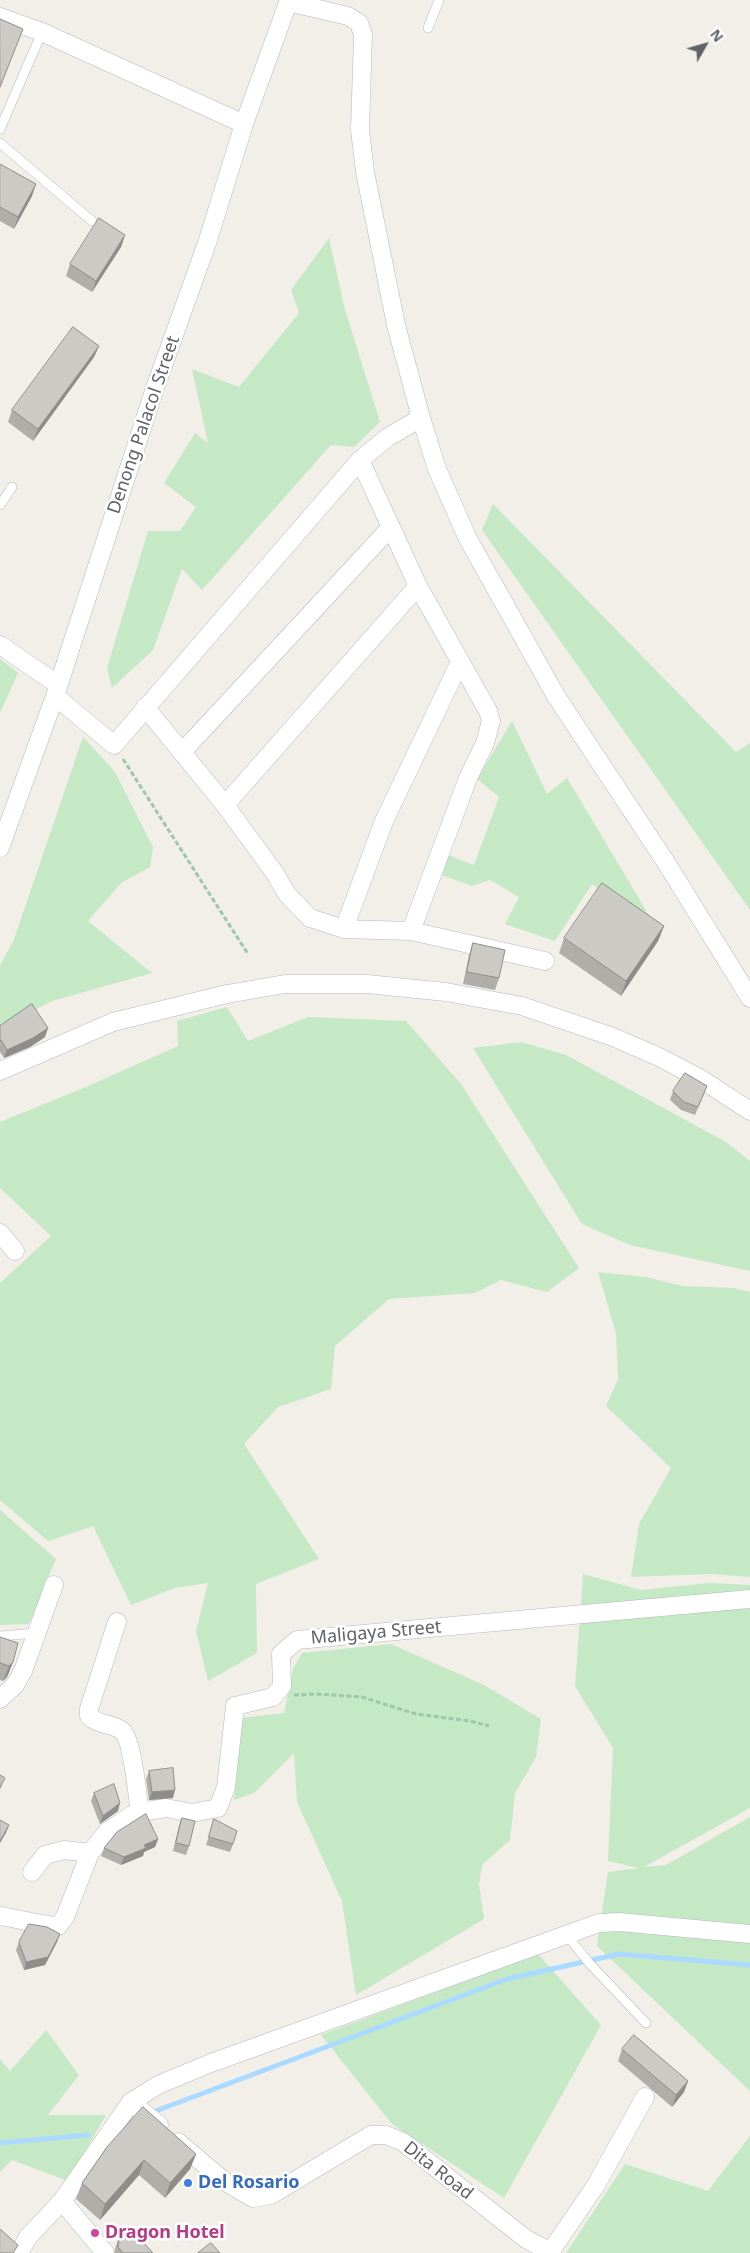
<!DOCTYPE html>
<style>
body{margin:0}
#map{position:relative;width:750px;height:2253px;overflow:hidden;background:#f1efe8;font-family:"Noto Sans",sans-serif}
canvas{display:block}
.north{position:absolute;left:680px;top:20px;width:50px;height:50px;-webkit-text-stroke:4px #fff;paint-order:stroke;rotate:52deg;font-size:14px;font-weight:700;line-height:20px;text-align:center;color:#5f6368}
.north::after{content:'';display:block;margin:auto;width:18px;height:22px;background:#5f6368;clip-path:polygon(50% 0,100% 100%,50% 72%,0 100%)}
</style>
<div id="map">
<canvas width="750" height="2253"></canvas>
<div class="north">N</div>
</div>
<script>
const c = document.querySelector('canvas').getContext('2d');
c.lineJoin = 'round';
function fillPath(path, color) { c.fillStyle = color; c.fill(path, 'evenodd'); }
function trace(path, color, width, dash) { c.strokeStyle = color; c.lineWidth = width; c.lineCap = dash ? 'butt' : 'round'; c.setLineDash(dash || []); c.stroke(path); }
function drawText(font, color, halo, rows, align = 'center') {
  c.font = font + ' "Noto Sans",sans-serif'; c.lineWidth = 5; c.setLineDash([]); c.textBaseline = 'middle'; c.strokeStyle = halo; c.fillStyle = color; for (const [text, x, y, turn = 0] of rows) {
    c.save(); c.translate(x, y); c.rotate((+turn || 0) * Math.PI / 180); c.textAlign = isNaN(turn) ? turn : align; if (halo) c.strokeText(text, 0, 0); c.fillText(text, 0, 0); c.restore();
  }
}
fillPath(new Path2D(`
 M329,238L344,306L380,422L354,447L331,445L202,590L182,569L153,650L112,688L107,668L148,531H180L196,507L164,483L195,433L208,443L192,369L239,387L299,313L291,290Z
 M493,504L736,752L750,743V910L482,530Z
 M0,659L18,673L0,713Z
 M512,721L547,794L567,778L662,937L592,884L555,941L505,924L519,897L490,880L472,886L442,875L448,855L474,865L499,797L477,779Z
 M83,737L115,772L153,847L150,867L121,883L88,921L152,973L52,1001L0,1028V965L13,942Z
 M227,1007L248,1041L308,1017L406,1021L461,1084L579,1268L547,1292L501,1280L475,1293L389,1299L335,1346L331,1389L278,1407L244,1444L319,1559L256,1584L257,1653L208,1681L196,1631L208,1583L175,1588L131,1605L93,1526L48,1541L0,1500V1283L51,1236L0,1188V1122L86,1087L178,1046L177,1021Z
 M521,1042L566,1055L726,1142L750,1161V1271L630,1245L582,1224L473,1048Z
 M598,1272L645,1277L683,1286L733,1288L750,1292V1577L711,1574L631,1577L639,1524L671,1468L606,1406L618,1379L616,1333Z
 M0,1510L56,1559L29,1624L0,1625Z
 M583,1574L641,1590L709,1583L750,1585V1808L644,1867L666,1865L750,1817V2091L597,1946L608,1872L639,1868L608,1861L613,1748L575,1686Z
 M391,1644L484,1685L541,1719L536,1757L515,1793L510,1840L482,1865L479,1885L484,1919L356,1995L342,1901L297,1802L294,1753L254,1793L234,1800L242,1718L284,1713L293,1669L302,1653Z
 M538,1954L601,2025L504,2198L392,2124L321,2035Z
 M46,2030L79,2075L48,2115H106L68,2181L12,2160L0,2172V2059L10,2071Z
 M750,2136V2253H566L625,2164L708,2191Z`), '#c5e8c5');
trace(new Path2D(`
 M153,2112L507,1979L619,1954L750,1965
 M0,2143L88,2135`), '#aadaff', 5);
const lane = new Path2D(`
 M428,28L439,0
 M0,129L42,32
 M0,143L92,221
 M0,505L12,487
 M0,1636L37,1633
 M566,1934L590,1964L646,2023`);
const street = new Path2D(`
 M288,2L348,16L359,23L363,35L360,130L365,172L396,325L421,418L437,469L468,539L556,696L667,864L750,998
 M0,17L42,32L244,124
 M360,460L418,586L488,711L491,721L485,743L468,778L411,931
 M0,645L57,684
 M55,696L114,745L360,460L388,437L421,418
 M145,707L225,805L274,872L287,894L310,918L344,929L411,931L545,961
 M183,751L391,527
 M225,805L418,586
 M0,848L55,696L155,388L207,243L244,124L289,0
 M344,929L384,821L459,664
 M0,1071L113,1022L227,994L285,984H367L446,992L522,1006L613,1037L659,1057L701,1079L750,1111
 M0,1233L15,1251
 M117,1622L89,1709V1716C97,1725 111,1723 121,1730C133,1738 137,1796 140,1812
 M0,1699L15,1685L23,1671L54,1585
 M32,1872L45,1855L64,1850L90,1853
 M0,1916C20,1919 38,1925 58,1926L65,1917L90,1853L107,1832L132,1815L140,1812L166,1808L192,1813L218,1808L226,1787L235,1706L273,1697L282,1686L281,1654L297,1640L750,1599
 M131,2102L158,2085L211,2063L599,1923L619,1922L750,1934
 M178,2142L224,2181L253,2198L271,2195L371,2135H386L403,2142L526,2239L545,2249L553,2248L596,2185L645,2097
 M62,2201L105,2253
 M19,2253L28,2237L62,2201L131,2102L159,2125`);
trace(lane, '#b5b8bc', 10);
trace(street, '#b5b8bc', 19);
trace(new Path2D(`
 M123,759L248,954
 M294,1695L316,1694L362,1697L416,1714L470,1721L489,1726`), '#9cc7a9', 3, [5, 2.5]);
trace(lane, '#fff', 9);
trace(street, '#fff', 18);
fillPath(new Path2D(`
 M0,164L32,196L14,229L0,221Z
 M125,235L121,247L92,292L66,276L70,264Z
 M99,346L94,357L33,441L8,422L12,410Z
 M664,926L658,941L621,996L559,953L564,938Z
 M473,943L499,978L495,990L463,984L469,955Z
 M0,1026L45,1037L30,1047L4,1058L0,1052Z
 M707,1086L695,1115L681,1110L670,1100L673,1091Z
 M0,1637L13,1662L7,1677L3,1681L0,1680Z
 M149,1771L173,1798L149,1800L146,1779Z
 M94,1793L118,1811L100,1824L91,1801Z
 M182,1818L189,1846L186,1855L173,1851L179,1826Z
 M214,1819L233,1844L230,1852L206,1845Z
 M158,1839L155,1847L144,1852L143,1856L121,1865L101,1856L104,1848Z
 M19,1942H57L45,1965L24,1970L16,1950Z
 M622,2049L688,2081L684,2092L672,2107L618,2061Z
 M107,2147L196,2154L190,2169L165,2198L139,2175L100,2220L76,2199L82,2183Z
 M119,2237L153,2253H114L115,2249Z`), '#afaea9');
fillPath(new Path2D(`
 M36,184L32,196L14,229L18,217Z
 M125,235L121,247L92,292L96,281Z
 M99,346L94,357L33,441L38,429Z
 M664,926L658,941L621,996L626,981Z
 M48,1028L45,1037L30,1047L4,1058L7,1050Z
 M13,1662L7,1677L3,1681L9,1666Z
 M175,1790L173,1798L149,1800L152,1792Z
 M120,1803L118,1811L100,1824L103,1816Z
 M9,1825L6,1833L0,1843V1841Z
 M158,1839L155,1847L144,1852L143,1856L121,1865L124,1857L144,1845Z
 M60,1934L57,1942L45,1965L24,1970L26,1962Z
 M688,2081L684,2092L672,2107L676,2095Z
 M196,2154L190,2169L165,2198L170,2183Z
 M144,2160L139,2175L100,2220L105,2204Z`), '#8f8d8a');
const building = new Path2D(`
 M0,19L23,29L0,87Z
 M0,164L36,184L18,217L0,207Z
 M99,218L125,235L96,281L70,264Z
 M73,327L99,346L38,429L12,410Z
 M602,883L664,926L626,981L564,938Z
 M473,943L505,950L499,978L467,972Z
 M32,1004L48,1028L33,1038L7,1050L1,1040L0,1041V1026Z
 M685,1073L707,1086L698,1107L684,1102L673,1091Z
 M0,1637L18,1643L13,1662L9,1666L0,1663Z
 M173,1768L175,1790L152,1792L149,1771Z
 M0,1775L5,1778L0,1788Z
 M114,1784L120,1803L103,1816L94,1793Z
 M146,1814L158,1839L144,1845L146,1848L124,1857L104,1848L117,1832Z
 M182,1818L195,1821L189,1846L176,1843Z
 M214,1819L237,1831L233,1844L209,1837Z
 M0,1820L9,1825L0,1841Z
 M29,1924L47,1927L60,1934L48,1957L26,1962L19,1942Z
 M634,2035L688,2081L676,2095L622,2049Z
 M143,2107L196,2154L170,2183L144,2160L105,2204L82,2183L107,2147Z
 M129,2227L153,2253H123L118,2247L119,2237Z
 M0,2229L18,2245L13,2253H0Z
 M211,2243L220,2253H198Z`);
fillPath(building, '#cccac5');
trace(building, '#8f8d8a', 1);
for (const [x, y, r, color] of [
 [188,2183,5,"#3f7fe0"],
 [95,2233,5,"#d1479c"]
]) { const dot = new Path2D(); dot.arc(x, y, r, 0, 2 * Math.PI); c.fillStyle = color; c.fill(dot); trace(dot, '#fff', 2); }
drawText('18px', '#5f6368', '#fff', [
 ["Denong Palacol Street",144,425,-71],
 ["Maligaya Street",376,1633,-5],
 ["Dita Road",438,2171,38]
]);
drawText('bold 18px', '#366cbe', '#fff', [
 ["Del Rosario",198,2183]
], 'left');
drawText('bold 18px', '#b23c85', '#fff', [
 ["Dragon Hotel",105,2233]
], 'left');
</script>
